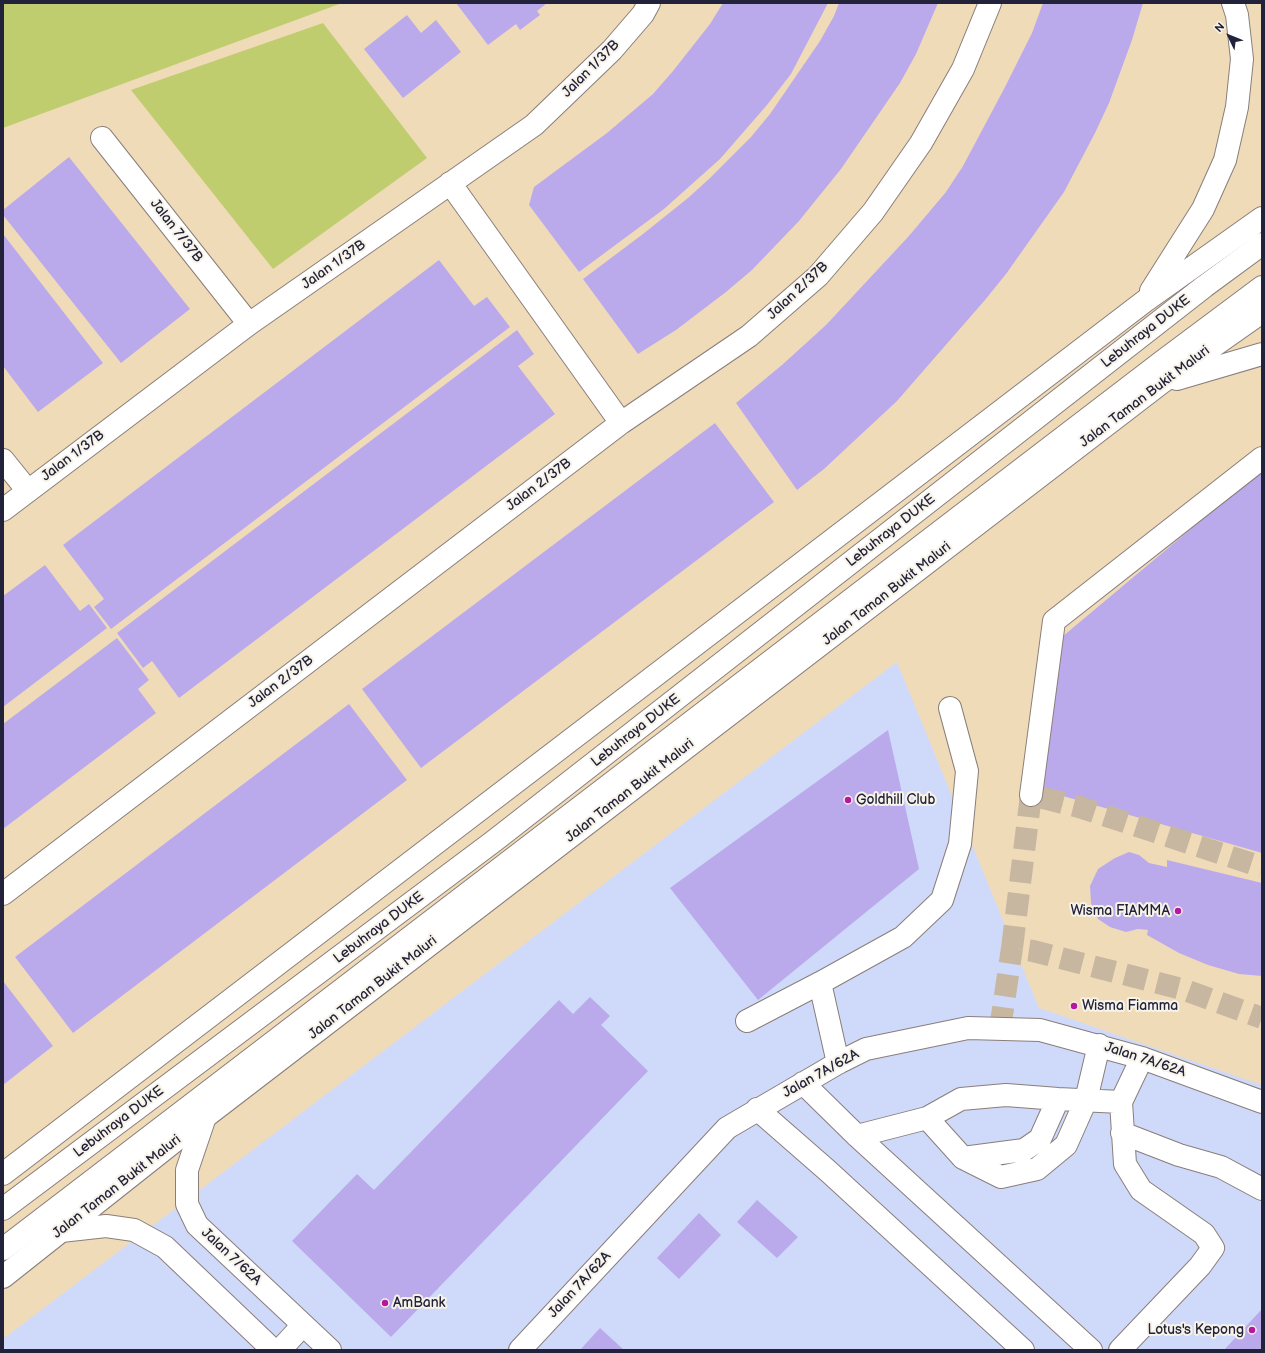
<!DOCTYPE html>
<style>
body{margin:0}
#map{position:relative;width:1265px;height:1353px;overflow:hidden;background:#f0dbb9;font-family:"Balsamiq Sans",sans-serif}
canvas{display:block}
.frame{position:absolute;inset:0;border:4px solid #22223b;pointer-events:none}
.north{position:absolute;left:1209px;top:16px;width:40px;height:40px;-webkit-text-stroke:3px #f7f3e8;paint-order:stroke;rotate:313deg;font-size:11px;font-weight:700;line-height:16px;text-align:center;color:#22223b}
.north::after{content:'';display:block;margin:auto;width:14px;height:18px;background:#22223b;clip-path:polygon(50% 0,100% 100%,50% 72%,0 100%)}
</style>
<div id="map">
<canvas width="1265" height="1353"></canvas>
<div class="frame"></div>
<div class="north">N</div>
</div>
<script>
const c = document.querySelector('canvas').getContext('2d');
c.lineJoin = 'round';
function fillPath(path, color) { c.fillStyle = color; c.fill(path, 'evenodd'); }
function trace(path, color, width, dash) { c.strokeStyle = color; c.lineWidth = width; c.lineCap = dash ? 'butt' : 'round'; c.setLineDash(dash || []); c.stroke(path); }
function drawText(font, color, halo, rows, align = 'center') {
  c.font = font + ' "Balsamiq Sans",sans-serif'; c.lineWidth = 4; c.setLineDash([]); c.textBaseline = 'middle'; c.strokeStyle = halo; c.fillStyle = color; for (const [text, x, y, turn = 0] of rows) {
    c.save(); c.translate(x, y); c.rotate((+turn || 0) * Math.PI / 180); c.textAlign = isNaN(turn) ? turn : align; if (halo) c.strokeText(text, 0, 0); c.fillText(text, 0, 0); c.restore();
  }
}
fillPath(new Path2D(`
 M897,662L1039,1008L1262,1085V1350H3V1339Z`), '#cfdafa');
fillPath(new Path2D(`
 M3,3H342L3,128Z
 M323,23L427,158L273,269L131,90Z`), '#c0cd6f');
fillPath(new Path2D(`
 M456,3H547L537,11L540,15L520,30L516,24L488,45Z
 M723,3H828L791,74L767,105L720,159L664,209L579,272L529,205L534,187L607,133L653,94L673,71L710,24Z
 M839,3H938L916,54L900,83L841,169L799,221L752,270L726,292L676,330L638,354L583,279L643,234L688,198L710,178L751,137L770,114L820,41L834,16Z
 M1043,3H1143L1132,40L1109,103L1095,133L1064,192L1006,274L985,300L897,401L824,469L797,490L736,403L782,365L826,325L908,237L946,192L963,166L1005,87L1032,33Z
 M407,15L421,33L436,20L461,52L403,98L364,49Z
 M69,157L190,309L121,363L3,215V210Z
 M3,234L103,363L38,412L3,366Z
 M439,260L474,306L487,297L510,327L111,629L94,607L104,599L63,545Z
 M517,330L534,354L518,366L555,414L179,698L152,661L143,668L117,633Z
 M715,423L774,502L421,768L362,689Z
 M1260,471H1262V853L1035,788L1050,647Z
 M45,565L80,611L89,604L107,628L3,707V596Z
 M117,638L149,680L138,689L156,713L3,829V724Z
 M349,704L407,780L73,1033L15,957Z
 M888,730L919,869L758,1000L670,888Z
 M1129,852L1139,855L1149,863L1167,867V860L1262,883V976L1239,974L1208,965L1179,953L1147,935L1148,930L1138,929L1126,932L1110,927L1098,919L1091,903L1090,886L1098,869L1115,858Z
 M3,981L53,1046L3,1085Z
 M590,997L610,1016L601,1025L648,1071L391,1337L292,1241L357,1174L374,1190L559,1000L573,1014Z
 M757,1200L798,1237L777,1258L737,1222Z
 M699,1213L721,1235L679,1279L657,1258Z
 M1262,1309V1350H1224Z
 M600,1328L624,1350H580Z`), '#baaaeb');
trace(new Path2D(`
 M1012,948L1031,795L1079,807L1262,867
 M1000,1029L1012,948L1033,951L1182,989L1262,1018`), '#c7b6a0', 22, [22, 11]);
const minor = new Path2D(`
 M102,138L249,324
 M450,183L621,423
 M3,460L28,491
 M3,510L249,324L534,125L612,50L643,14L649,3
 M1031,795L1054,621L1262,458
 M3,894L621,423L749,336L818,276L873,212L921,143L963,69L990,3
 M820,983L838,1063
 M747,1021L820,983L903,937L942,900L960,844L967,771L950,708
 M803,1083L857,1136L1091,1350
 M757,1109L828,1171L1023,1350
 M205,1117L187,1170V1204L197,1225L330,1350
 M927,1118L961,1099L1006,1095L1058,1099L1121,1102
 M1122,1133L1179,1155L1221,1167L1262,1189
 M857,1136L927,1118L963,1158L1001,1177L1037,1169L1066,1145L1086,1100L1099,1045
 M963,1158L1024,1150L1040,1139L1058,1099
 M61,1231L106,1226L134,1230L165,1247L273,1350
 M280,1350L303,1325
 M520,1350L727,1128L838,1063L866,1049L968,1028L1040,1030L1142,1058L1262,1102
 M1120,1350L1200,1266L1213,1248L1204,1234L1141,1190L1125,1164L1121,1102L1142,1058`);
const major = new Path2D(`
 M1151,291L1203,209L1225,160L1237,107L1242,59L1237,15L1233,3
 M1177,379L1262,354
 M3,1174L1145,301L1262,218
 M3,1277L205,1117L1161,383L1262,312`);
const highway = new Path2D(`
 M3,1209L494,841L1205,286L1262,244
 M3,1249L1163,361L1262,287`);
trace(minor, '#897e7a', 24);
trace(major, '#897e7a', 24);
trace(highway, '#897e7a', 24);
trace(minor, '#fff', 22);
trace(major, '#fff', 22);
trace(highway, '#fff', 22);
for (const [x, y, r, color] of [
 [848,800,4,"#b5179e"],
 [1178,911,4,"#b5179e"],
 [1074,1006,4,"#b5179e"],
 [385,1303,4,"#b5179e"],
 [1252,1330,4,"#b5179e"]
]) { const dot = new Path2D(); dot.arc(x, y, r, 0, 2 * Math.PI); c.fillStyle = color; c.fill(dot); trace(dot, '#f7f3e8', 1.5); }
drawText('14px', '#22223b', '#f7f3e8', [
 ["Jalan 1/37B",591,69,-45],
 ["Jalan 7/37B",176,231,52],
 ["Jalan 1/37B",334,265,-35],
 ["Jalan 2/37B",798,291,-43],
 ["Lebuhraya DUKE",1146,332,-38],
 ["Jalan Taman Bukit Maluri",1145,397,-37],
 ["Jalan 1/37B",73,456,-37],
 ["Jalan 2/37B",539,485,-37],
 ["Lebuhraya DUKE",891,531,-38],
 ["Jalan Taman Bukit Maluri",887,594,-38],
 ["Jalan 2/37B",281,682,-37],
 ["Lebuhraya DUKE",636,731,-38],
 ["Jalan Taman Bukit Maluri",630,791,-38],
 ["Lebuhraya DUKE",379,928,-37],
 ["Jalan Taman Bukit Maluri",373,988,-38],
 ["Jalan 7A/62A",1145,1060,18],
 ["Jalan 7A/62A",821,1074,-29],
 ["Lebuhraya DUKE",119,1122,-37],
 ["Jalan Taman Bukit Maluri",117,1187,-38],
 ["Jalan 7/62A",231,1257,43],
 ["Jalan 7A/62A",580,1285,-47]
]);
drawText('14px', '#22223b', '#f7f3e8', [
 ["Goldhill Club",856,800],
 ["Wisma FIAMMA",1170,911,"right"],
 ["Wisma Fiamma",1082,1006],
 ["AmBank",393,1303],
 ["Lotus's Kepong",1244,1330,"right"]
], 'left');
</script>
